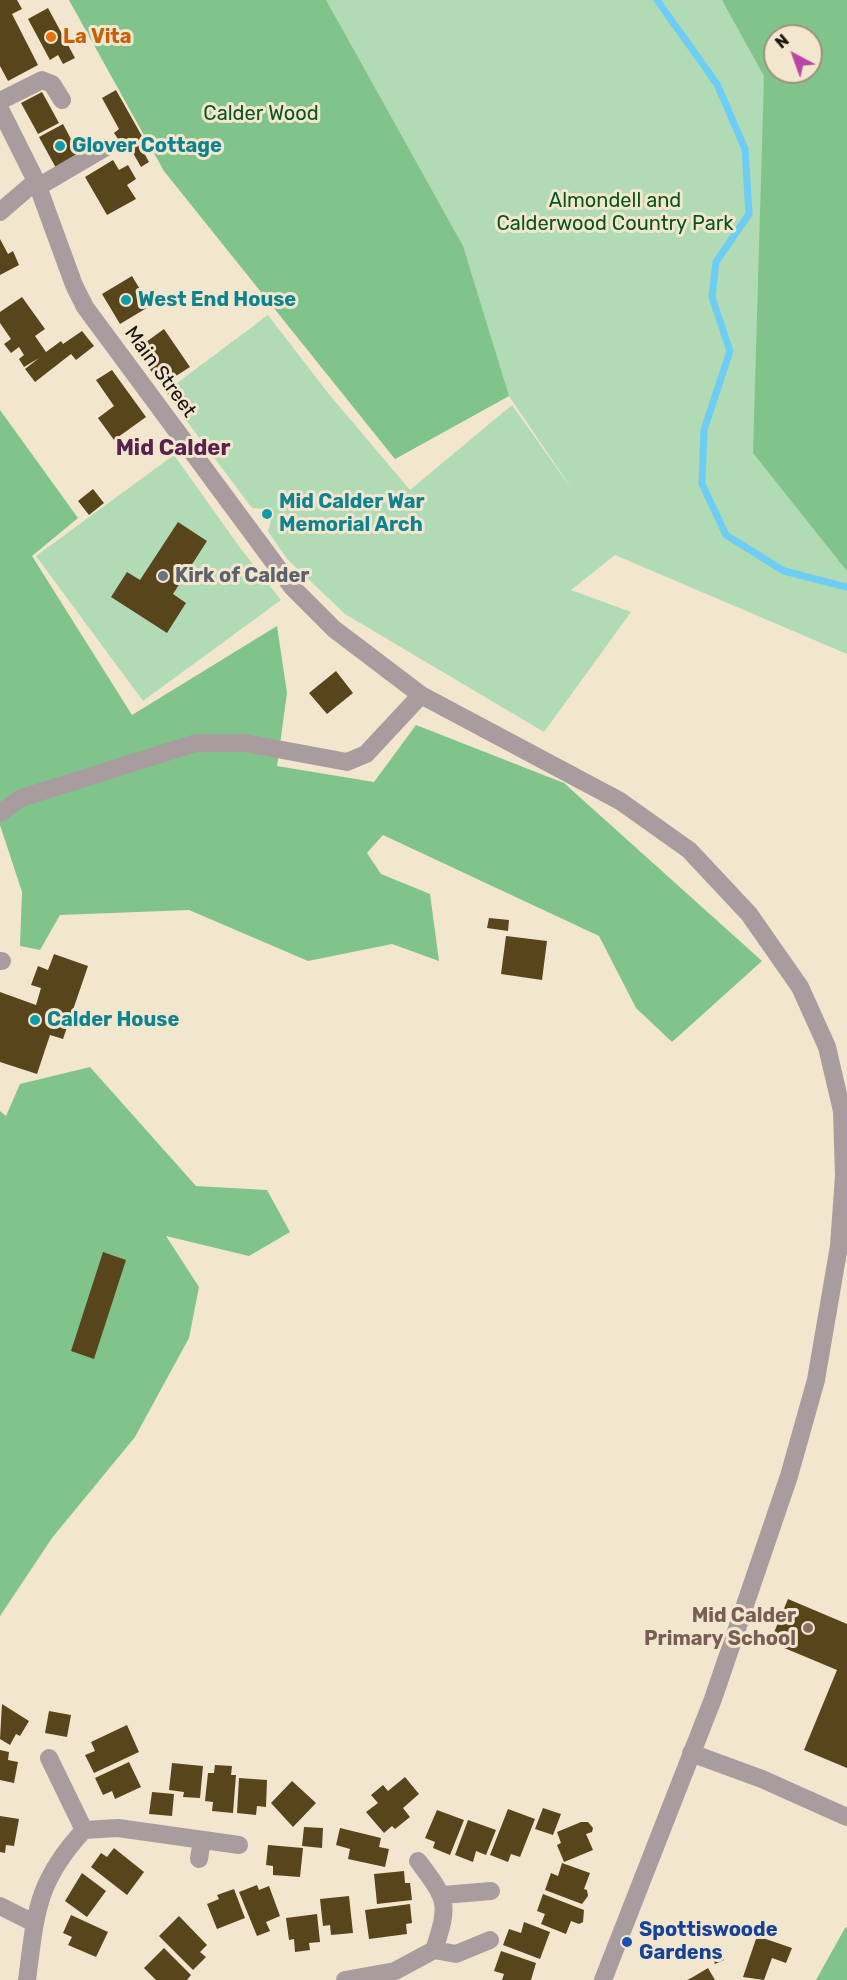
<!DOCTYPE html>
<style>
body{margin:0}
#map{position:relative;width:847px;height:1980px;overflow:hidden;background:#f3e6ce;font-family:Rubik,sans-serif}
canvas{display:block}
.north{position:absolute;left:763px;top:24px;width:60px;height:60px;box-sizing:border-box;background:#f3e6ce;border:2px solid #9c9281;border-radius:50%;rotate:319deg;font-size:16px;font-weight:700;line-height:24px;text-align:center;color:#19150d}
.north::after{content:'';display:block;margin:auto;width:21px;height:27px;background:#b947a2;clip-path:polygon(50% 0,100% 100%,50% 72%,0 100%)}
</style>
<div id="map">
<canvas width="847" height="1980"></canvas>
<div class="north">N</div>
</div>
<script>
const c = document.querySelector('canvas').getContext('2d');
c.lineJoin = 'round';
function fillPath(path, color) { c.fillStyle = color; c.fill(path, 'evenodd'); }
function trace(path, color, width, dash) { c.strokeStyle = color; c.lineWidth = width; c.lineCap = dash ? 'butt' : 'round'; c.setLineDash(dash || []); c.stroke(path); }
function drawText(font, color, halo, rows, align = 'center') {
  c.font = font + ' Rubik,sans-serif'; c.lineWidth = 6; c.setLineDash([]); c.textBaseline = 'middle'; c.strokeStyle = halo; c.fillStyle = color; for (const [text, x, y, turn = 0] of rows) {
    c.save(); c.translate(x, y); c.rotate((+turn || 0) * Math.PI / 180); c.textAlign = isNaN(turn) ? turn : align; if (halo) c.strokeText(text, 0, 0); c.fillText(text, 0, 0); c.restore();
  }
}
fillPath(new Path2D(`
 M69,0H847V654L615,555L571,590L631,612L544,732L345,614L287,559L268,531L271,521L263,509L252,508L165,392L268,315L328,393L410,490L512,405L576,495L509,396L395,459L164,171ZM775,36H811V72H775Z
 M174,455L241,549L281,600L143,701L36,556Z`), '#b0dbb5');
fillPath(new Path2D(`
 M69,0H326L463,246L509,396L395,459L164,171Z
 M722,0H847V571L753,453L764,76ZM775,36H811V72H775Z
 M0,410L78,518L32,556L132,715L277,626L287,693L277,766L374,782L416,725L564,783L762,961L672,1042L636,1008L599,936L383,835L367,853L381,874L430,894L439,961L392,944L308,961L189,910L60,915L40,950L20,946L22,892L0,825Z
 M90,1067L196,1186L267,1190L290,1232L249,1256L166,1236L199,1287L189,1338L135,1437L52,1538L0,1616V1111L6,1116L20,1084Z
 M847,1927V1980H816L845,1928Z`), '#81c48b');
trace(new Path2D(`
 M657,0L717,84L745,149L749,214L716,262L712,297L730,351L704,430L702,484L726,535L784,571L847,587`), '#6dcdf4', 7);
fillPath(new Path2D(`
 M0,0H17L22,9L12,14L38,65L8,81L0,66Z
 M48,8L75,58L63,64L58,55L50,60L28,19Z
 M116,90L143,138L138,142L149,162L141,167L125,139L120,142L114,133L119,129L102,98Z
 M42,92L59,123L38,134L21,103Z
 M63,124L80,156L56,168L39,137Z
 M113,160L119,170L128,165L136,179L127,185L136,199L107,215L85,177Z
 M0,239L8,254L13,251L19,265L0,275Z
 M132,276L150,306L120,324L102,294Z
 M22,297L45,329L35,336L46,352L61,341L63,344L82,331L94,346L76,360L71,354L35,382L25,369L39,358L24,367L19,359L24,355L19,347L11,353L4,344L11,339L0,323V312Z
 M164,329L190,367L162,385L135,350Z
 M112,370L146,417L114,440L98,418L114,406L96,380Z
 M176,385L187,399L177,406L167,392Z
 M93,489L104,503L89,515L78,501Z
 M178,522L207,541L173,594L186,603L167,633L111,597L127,572L140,580Z
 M336,671L353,693L327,714L309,693Z
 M489,918L509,920L508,931L487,928Z
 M506,936L547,941L542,980L501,974Z
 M54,954L88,966L63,1039L50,1035L37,1074L0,1062V992L36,1005L41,988L31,985L38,966L48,970Z
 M103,1252L126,1260L94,1359L71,1351Z
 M788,1599L847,1624V1768L804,1750L837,1670L770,1642Z
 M2,1704L29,1721L20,1736L16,1734L10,1745L0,1739Z
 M49,1711L71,1715L67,1737L45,1733Z
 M127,1725L139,1752L94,1773L85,1755L95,1751L91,1742Z
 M0,1750L9,1752L8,1760L18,1762L14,1783L0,1780Z
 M129,1762L141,1787L115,1799L112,1791L103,1795L95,1778Z
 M172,1763L203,1766L200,1798L183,1797L184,1792L169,1790Z
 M215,1765L232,1766L231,1775H236L233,1813L212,1811L213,1802L205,1801L208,1773H214Z
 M405,1777L419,1794L403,1808L410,1817L395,1829L392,1826L384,1833L366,1812L378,1803L371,1795L383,1785L388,1791Z
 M239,1778L267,1780L266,1807L257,1806L256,1815L237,1813Z
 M292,1781L316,1803L293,1827L271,1803Z
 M152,1792L174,1794L172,1816L149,1814Z
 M543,1808L561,1814L553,1835L535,1829Z
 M508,1809L535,1819L520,1857L511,1854L508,1862L490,1855Z
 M437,1810L464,1820L450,1855L433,1848L435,1842L425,1838Z
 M0,1816L19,1819L14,1846L6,1845L5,1853L0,1852Z
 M468,1820L496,1830L486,1855L476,1851L473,1862L455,1855Z
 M581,1822H588L593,1828L592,1832L586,1834L593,1850L564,1862L557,1845L561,1843L557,1832Z
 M304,1827L323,1828L322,1848L302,1846Z
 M340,1828L381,1838L379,1847L389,1849L385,1867L348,1859L350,1849L336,1845Z
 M268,1845L303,1848L300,1877L273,1875V1866L266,1865Z
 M114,1848L144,1872L127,1895L91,1867L101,1853L107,1857Z
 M562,1863L590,1873L584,1889L587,1890L588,1896L582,1904L545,1890L551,1873L558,1876Z
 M404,1871L405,1883H410L412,1900L377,1904L374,1874Z
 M82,1873L106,1891L87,1917L65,1901Z
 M257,1885L259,1890L269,1886L280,1916L266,1922L270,1931L257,1936L239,1892Z
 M234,1889L245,1918L217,1929L207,1904L219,1899L217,1895Z
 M543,1894L584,1910L583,1922L579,1924L571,1921L566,1934L541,1924L545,1914L537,1911Z
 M349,1896L353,1933L331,1935L330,1925L323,1926L320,1899Z
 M410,1904L412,1923L406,1924L407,1934L369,1939L365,1910Z
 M317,1914L320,1942L309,1943L310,1950L295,1952L294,1939L289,1940L286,1918Z
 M71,1915L108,1932L96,1957L68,1945L72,1937L63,1933Z
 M179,1916L207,1945L200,1952L206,1957L193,1970L159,1936Z
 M524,1922L550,1932L540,1959L503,1945L509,1929L521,1933Z
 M757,1936L792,1948L786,1963L772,1958L764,1980L743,1977Z
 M718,1945L724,1960L715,1964L709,1948Z
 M164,1948L191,1975L187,1980H156L144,1968Z
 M501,1951L536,1963L531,1980H502L504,1974L494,1971Z
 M708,1968L715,1980H687L693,1977Z`), '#59451c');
trace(new Path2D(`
 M0,101L42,80L52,84L62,100
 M0,109L36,181L74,285L85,307L292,587L334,629L421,695L620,801L689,850L749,914L800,987L827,1047L842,1111L844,1176L839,1246L816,1380L789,1476L713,1699L603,1980
 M38,187L106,147
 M0,212L36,181
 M0,813L21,798L196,743H245L347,762L366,754L421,695
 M0,961H2
 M691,1753L762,1779L847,1817
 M49,1758L84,1830
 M199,1859L202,1840
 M443,1895L491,1891
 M0,1906L34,1923
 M434,1950L456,1954L490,1940
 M27,1980C36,1912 36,1882 84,1830L118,1828L239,1845
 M345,1980L395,1971L434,1950C450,1902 447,1900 418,1861`), '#a99c9f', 18);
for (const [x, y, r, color] of [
 [51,37,6,"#e8710a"],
 [60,146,6,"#0f9aa8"],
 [126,300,6,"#0f9aa8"],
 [267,514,6,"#0f9aa8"],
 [163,576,6,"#6b7280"],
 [35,1020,6,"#0f9aa8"],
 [808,1628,6,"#8d6e63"],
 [627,1942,6,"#1a4fb4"]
]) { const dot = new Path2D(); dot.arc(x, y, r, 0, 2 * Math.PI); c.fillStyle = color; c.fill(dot); trace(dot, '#f3e6ce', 2); }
drawText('bold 20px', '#c56008', '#f3e6ce', [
 ["La Vita",63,37]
], 'left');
drawText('20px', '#085521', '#f3e6ce', [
 ["Calder Wood",261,114],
 ["Almondell and",615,201],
 ["Calderwood Country Park",615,224]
]);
drawText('bold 20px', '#0d838f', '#f3e6ce', [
 ["Glover Cottage",72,146],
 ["West End House",138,300],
 ["Mid Calder War",279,502],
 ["Memorial Arch",279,525],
 ["Calder House",47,1020]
], 'left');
drawText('20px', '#19150d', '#f3e6ce', [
 ["Main Street",160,372,54]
]);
drawText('bold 20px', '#5b616d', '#f3e6ce', [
 ["Kirk of Calder",175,576]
], 'left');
drawText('bold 20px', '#785e54', '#f3e6ce', [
 ["Mid Calder",796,1616],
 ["Primary School",796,1639]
], 'right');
drawText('bold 20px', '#164399', '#f3e6ce', [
 ["Spottiswoode",639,1930],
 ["Gardens",639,1953]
], 'left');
drawText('bold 22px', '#59224d', '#f3e6ce', [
 ["Mid Calder",173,449]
]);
</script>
